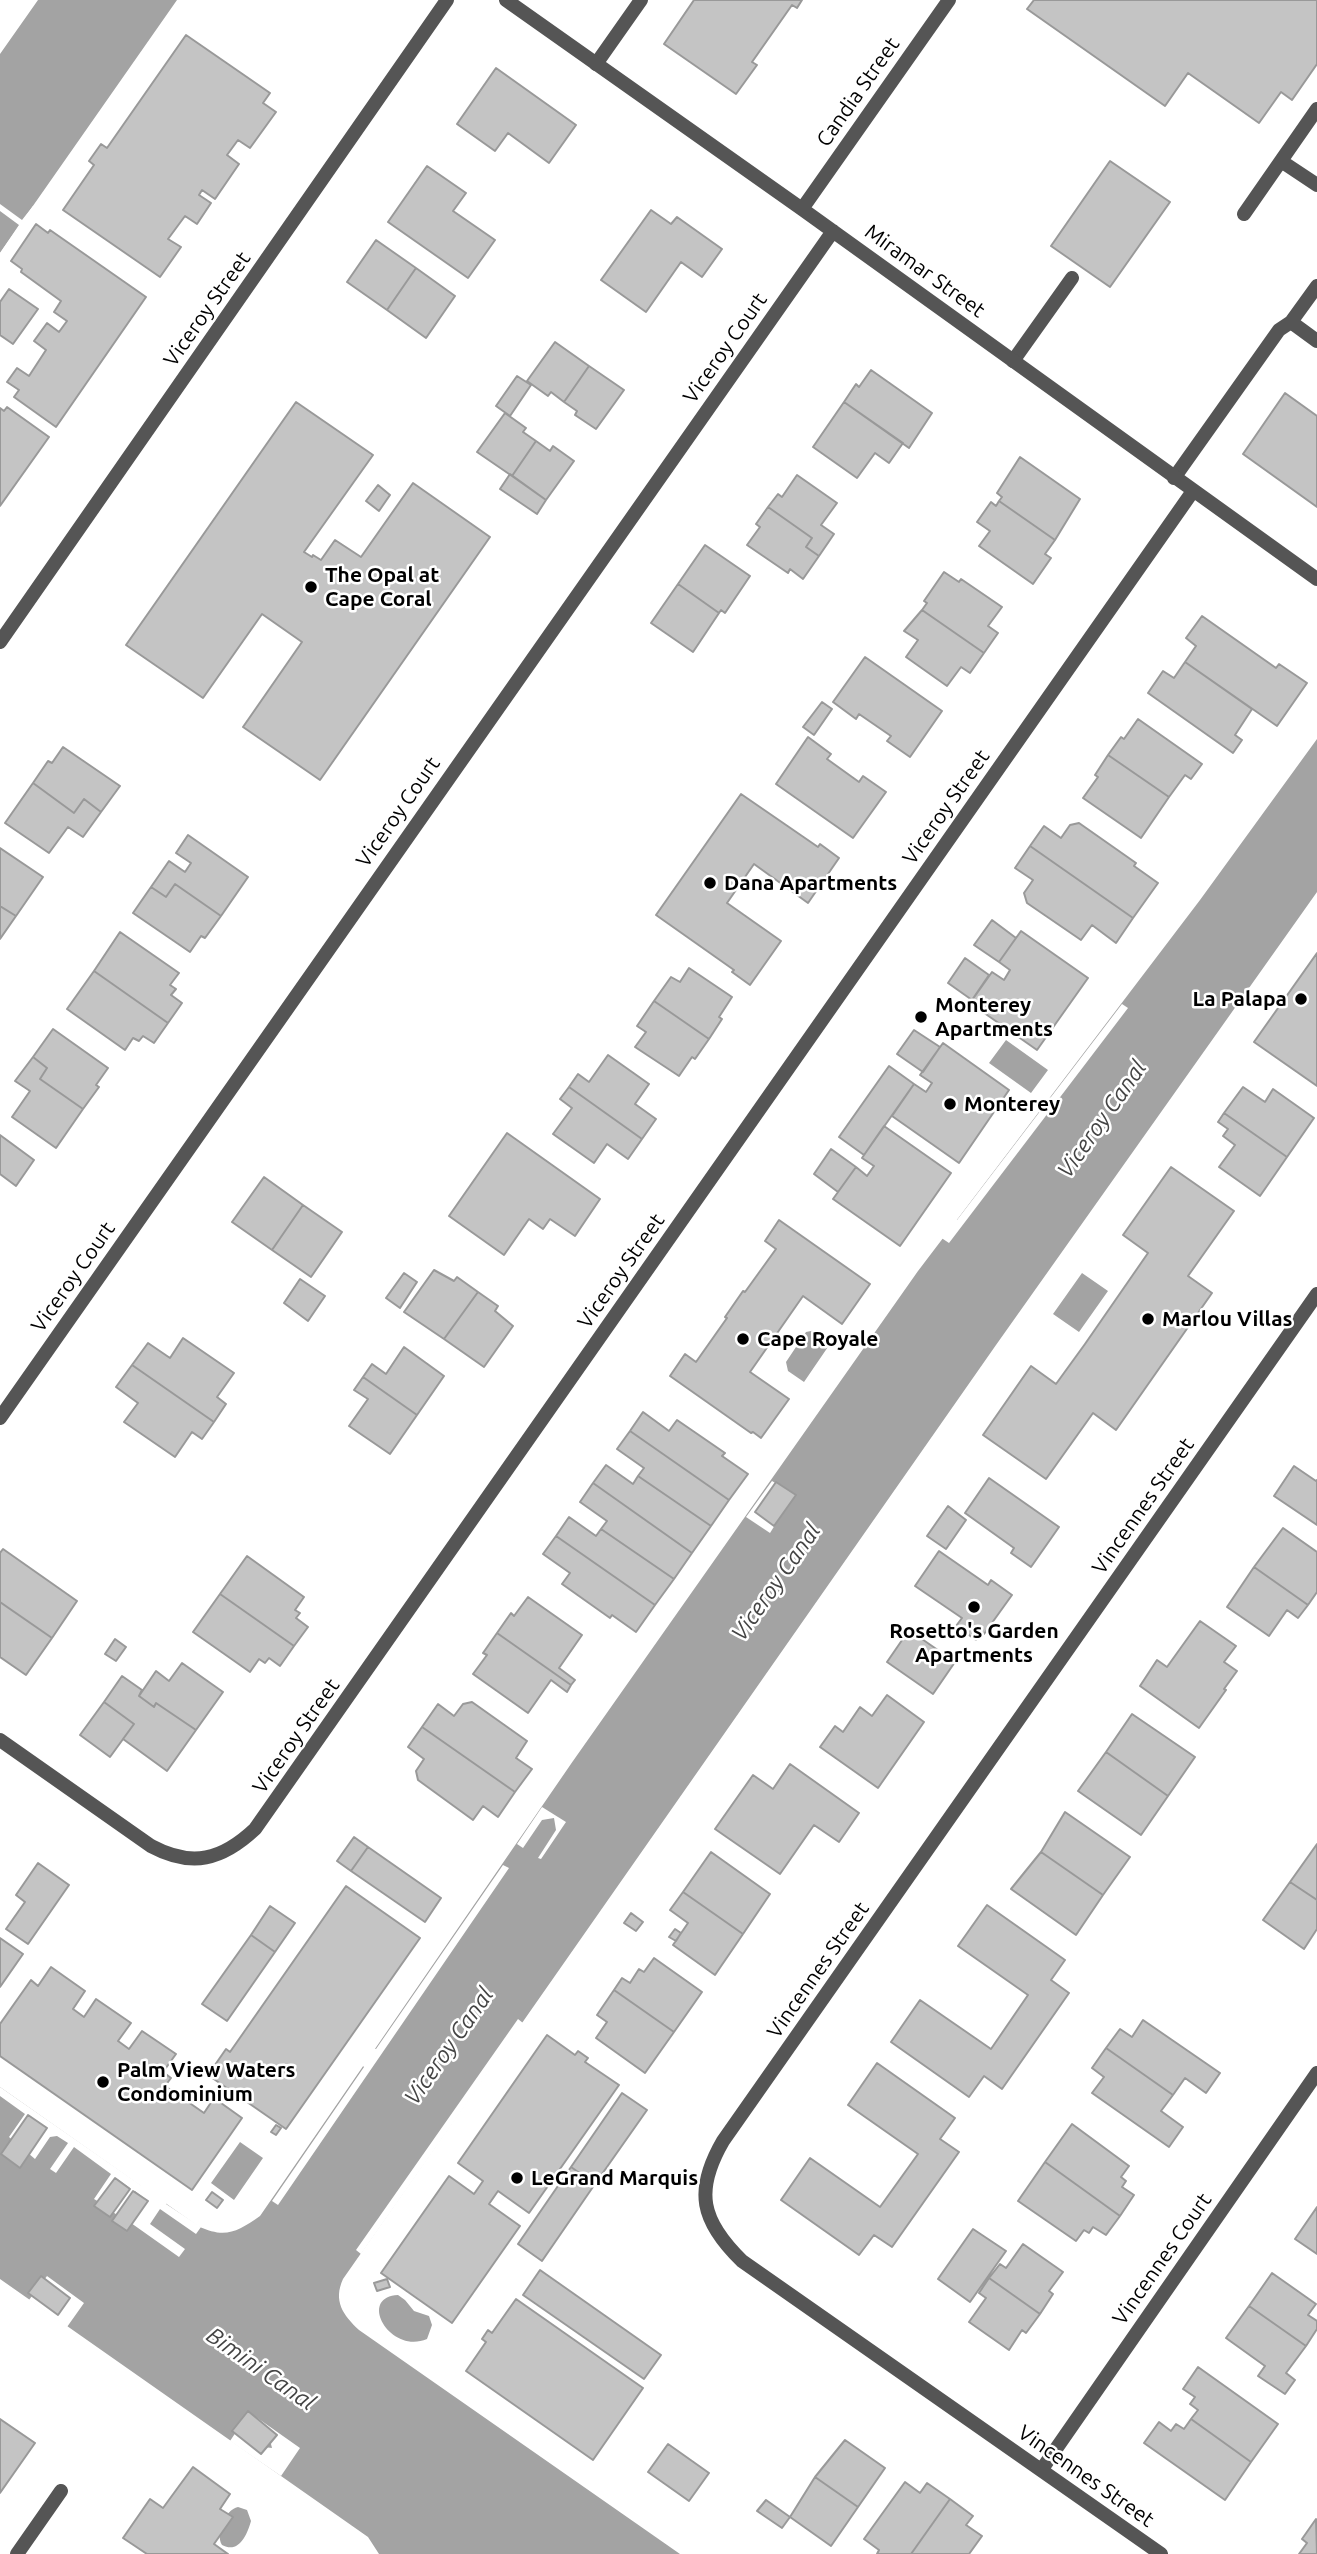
<!DOCTYPE html>
<style>
body{margin:0}
canvas{display:block;background:#fff}
</style>
<canvas width="1317" height="2554"></canvas>
<script>
const c = document.querySelector('canvas').getContext('2d');
c.lineJoin = 'round';
function fillPath(path, color) { c.fillStyle = color; c.fill(path, 'evenodd'); }
function trace(path, color, width, dash) { c.strokeStyle = color; c.lineWidth = width; c.lineCap = dash ? 'butt' : 'round'; c.setLineDash(dash || []); c.stroke(path); }
function drawText(font, color, halo, rows, align = 'center') {
  c.font = font + ' Ubuntu,sans-serif'; c.lineWidth = 5; c.setLineDash([]); c.textBaseline = 'middle'; c.strokeStyle = halo; c.fillStyle = color; for (const [text, x, y, turn = 0] of rows) {
    c.save(); c.translate(x, y); c.rotate((+turn || 0) * Math.PI / 180); c.textAlign = isNaN(turn) ? turn : align; if (halo) c.strokeText(text, 0, 0); c.fillText(text, 0, 0); c.restore();
  }
}
fillPath(new Path2D(`
 M38,0H177L0,253V54Z
 M1317,739V892L996,1345L343,2279C333,2301 343,2315 359,2330L680,2554H379L368,2537L0,2279V2087L198,2226C225,2239 237,2232 260,2216L573,1761L918,1271L1200,900Z
 M1006,1040L1048,1070L1031,1093L989,1063Z
 M1082,1273L1108,1291L1079,1332L1053,1314Z
 M816,1330L832,1341L804,1382L788,1371L786,1362L806,1332Z
 M240,2142L263,2158L234,2200L211,2183Z
 M398,2295L405,2300L414,2311L429,2316L432,2325L427,2339C390,2355 357,2297 398,2295Z
 M238,2507L247,2510L251,2521C247,2535 239,2554 222,2545C215,2533 225,2510 238,2507Z`), '#a3a3a3');
fillPath(new Path2D(`
 M0,204L22,220L33,206L36,208L0,256V253L19,225L0,211Z
 M1122,1004L1128,1008L949,1243L940,1237L954,1218L957,1220Z
 M772,1481L777,1484L757,1512L775,1525L770,1533L746,1517Z
 M542,1807L566,1822L541,1859L538,1858L556,1830L554,1818L542,1820L523,1848L517,1844Z
 M503,1865L509,1868L278,2205L272,2201L364,2067L362,2065L372,2048L376,2049Z
 M518,2019L523,2023L361,2254L356,2250Z
 M0,2087L142,2186L144,2184L167,2201L166,2204L201,2227L196,2234L160,2209L150,2224L185,2249L179,2257L131,2223L147,2200L135,2191L117,2215L113,2212L130,2188L116,2178L99,2202L94,2199L111,2174L74,2147L56,2173L50,2169L68,2143L57,2136L50,2137L35,2159L9,2137L25,2114L0,2096Z
 M47,2276L84,2303L67,2327L29,2300Z
 M256,2417L300,2448L281,2476L230,2441L238,2429L256,2446L272,2448L268,2432L254,2419Z`), '#fff');
const building = new Path2D(`
 M694,0H802L797,8L792,5L752,62L757,65L736,94L664,44Z
 M1034,0H1317V64L1292,100L1281,92L1259,123L1188,73L1165,106L1027,9Z
 M186,35L270,93L263,103L276,112L250,148L238,140L227,155L239,164L215,199L202,190L199,195L211,203L197,224L185,216L168,239L181,247L160,277L63,210L94,165L89,161L101,144L107,148Z
 M496,68L576,125L549,163L508,133L495,151L457,124Z
 M1110,161L1170,202L1110,287L1051,246Z
 M427,166L466,193L453,211L495,240L468,278L388,222Z
 M651,210L671,224L677,217L722,249L702,277L681,262L646,312L601,280Z
 M36,224L48,233L50,230L146,297L56,427L14,397L19,390L7,382L17,368L29,376L46,350L34,341L47,323L59,332L67,321L54,312L61,301L21,272L22,269L11,261Z
 M376,240L416,268L387,310L347,282Z
 M416,268L455,296L426,338L387,310Z
 M9,289L38,309L13,344L0,335V302Z
 M555,342L589,366L564,402L551,392L548,396L527,381Z
 M589,366L624,390L596,429L575,415L577,411L564,402Z
 M871,370L932,413L909,448L844,402L856,384L859,387Z
 M517,376L531,385L510,416L496,406Z
 M1285,393L1317,416V507L1243,454Z
 M296,402L373,455L304,552L312,557L313,555L321,560L335,540L361,557L413,483L490,537L320,780L243,727L302,642L262,614L203,698L126,645Z
 M844,402L903,443L889,463L875,453L857,478L813,447Z
 M7,407L49,437L0,506V408L4,411Z
 M505,413L526,428L523,432L536,441L512,476L477,452Z
 M536,441L550,451L553,446L574,461L546,500L512,476Z
 M1020,457L1080,499L1055,540L999,501L1002,497L997,493Z
 M510,474L546,500L537,514L500,489Z
 M797,475L837,503L821,525L834,534L819,556L806,547L812,538L768,507L778,494L782,497Z
 M378,485L390,495L379,511L366,501Z
 M999,501L1055,540L1045,554L1051,558L1033,584L979,546L990,531L977,522L991,502L996,506Z
 M768,507L812,538L806,547L819,556L803,579L790,569L788,573L747,545L760,527L756,524Z
 M705,545L750,576L725,613L721,610L719,613L678,584Z
 M944,572L959,582L961,579L1002,607L988,626L998,633L984,653L922,610L927,603L924,601Z
 M678,584L719,613L693,652L651,623Z
 M922,610L984,653L970,673L961,667L947,686L906,657L918,640L904,631Z
 M1202,616L1276,668L1279,664L1307,683L1277,726L1185,662L1196,646L1186,638Z
 M865,657L942,711L910,757L887,741L891,736L859,714L856,719L833,702Z
 M1185,662L1252,709L1235,735L1242,740L1233,753L1148,693L1163,671L1174,678Z
 M822,702L832,709L814,735L803,727Z
 M1138,719L1202,764L1191,779L1185,775L1169,797L1108,755L1121,737L1124,739Z
 M808,737L831,754L827,759L859,782L863,776L886,792L853,838L776,784Z
 M63,747L120,786L101,812L84,799L74,813L33,783L48,761L52,763Z
 M1108,755L1169,797L1141,838L1083,798L1098,777L1095,775Z
 M33,783L74,813L84,799L101,812L83,837L68,827L49,853L5,823Z
 M741,794L818,847L820,844L839,858L808,903L754,864L727,903L781,941L750,985L732,972L734,970L656,915Z
 M1079,823L1136,863L1134,866L1158,883L1133,918L1030,846L1044,826L1061,838L1070,825Z
 M188,835L248,877L221,916L175,884L166,897L151,887L169,861L185,872L191,863L176,853Z
 M1030,846L1133,918L1116,943L1092,925L1081,940L1027,903L1024,893L1033,880L1015,868Z
 M0,848L43,877L16,916L0,906Z
 M175,884L221,916L205,938L201,936L190,952L133,913L151,887L166,897Z
 M0,906L16,916L0,939Z
 M992,920L1016,938L999,962L974,945Z
 M1021,931L1088,978L1037,1050L970,1003L992,972L1004,980L1010,970L999,962Z
 M120,932L179,973L170,985L176,989L171,995L182,1003L168,1023L94,971Z
 M1317,953V1086L1254,1042Z
 M965,958L989,975L972,1000L948,983Z
 M689,968L732,997L719,1017L722,1019L709,1039L654,1001L671,977L680,982Z
 M94,971L168,1023L154,1043L143,1036L139,1041L133,1038L125,1050L67,1009Z
 M654,1001L709,1039L695,1059L692,1057L679,1076L635,1047L646,1032L637,1026Z
 M53,1029L108,1068L96,1085L99,1087L83,1109L40,1079L47,1068L33,1057Z
 M914,1030L940,1047L923,1072L897,1054Z
 M943,1043L1009,1090L959,1163L892,1116L914,1084L926,1092L932,1083L920,1075Z
 M608,1055L649,1084L635,1104L656,1119L642,1139L569,1087L578,1074L589,1082Z
 M33,1057L47,1068L40,1079L83,1109L56,1148L12,1117L30,1091L15,1081Z
 M889,1066L914,1084L864,1155L839,1137Z
 M569,1087L642,1139L628,1159L607,1144L594,1163L553,1134L572,1108L560,1099Z
 M1243,1087L1265,1102L1273,1089L1314,1118L1287,1157L1224,1113Z
 M1224,1113L1287,1157L1260,1196L1219,1167L1235,1145L1223,1136L1228,1129L1218,1122Z
 M884,1126L951,1173L900,1246L833,1199L856,1167L867,1176L874,1166L862,1158Z
 M507,1133L600,1199L575,1236L550,1219L543,1229L529,1219L504,1255L449,1216Z
 M0,1135L34,1160L16,1186L0,1174Z
 M831,1149L856,1167L838,1192L814,1174Z
 M1171,1167L1234,1211L1188,1276L1212,1293L1116,1430L1093,1413L1046,1479L983,1435L1031,1366L1056,1384L1085,1344L1148,1253L1123,1235Z
 M264,1177L303,1205L272,1250L232,1222Z
 M303,1205L342,1232L311,1277L272,1250Z
 M779,1220L870,1284L842,1324L803,1296L750,1372L789,1399L761,1438L753,1432L751,1433L670,1376L685,1354L696,1362L727,1318L725,1317L743,1291L745,1292L776,1249L765,1241Z
 M434,1270L454,1281L457,1277L478,1292L444,1339L404,1312Z
 M404,1273L417,1282L400,1308L386,1298Z
 M300,1279L325,1296L308,1321L284,1303Z
 M478,1292L498,1306L495,1311L513,1326L484,1367L444,1339Z
 M183,1338L234,1373L217,1397L226,1404L214,1422L132,1365L148,1343L170,1358Z
 M404,1347L444,1376L417,1415L363,1377L372,1364L386,1374Z
 M132,1365L214,1422L202,1439L192,1432L175,1457L124,1422L138,1403L116,1387Z
 M363,1377L417,1415L390,1454L349,1426L368,1399L354,1390Z
 M643,1412L669,1431L677,1420L725,1453L722,1456L748,1474L729,1500L630,1431Z
 M630,1431L729,1500L711,1526L638,1476L644,1468L617,1449Z
 M606,1465L633,1484L638,1476L711,1526L692,1553L593,1483Z
 M1294,1466L1316,1481L1317,1480V1525L1274,1496Z
 M989,1478L1059,1527L1031,1567L1011,1553L1014,1548L965,1513Z
 M776,1482L796,1495L774,1526L755,1512Z
 M593,1483L692,1553L674,1579L601,1529L607,1521L580,1502Z
 M948,1506L966,1520L946,1549L927,1536Z
 M569,1517L596,1536L601,1529L674,1579L655,1605L556,1536Z
 M1283,1528L1317,1552V1592L1308,1605L1254,1567Z
 M556,1536L655,1605L636,1632L612,1615L610,1618L562,1584L570,1573L543,1554Z
 M3,1549L77,1601L52,1638L0,1602V1553Z
 M939,1551L988,1585L991,1580L1012,1595L984,1634L982,1632L976,1640L956,1626L962,1618L915,1586Z
 M247,1556L304,1597L295,1610L300,1613L296,1618L308,1627L294,1646L220,1594Z
 M1254,1567L1308,1605L1298,1618L1287,1610L1269,1636L1227,1607Z
 M220,1594L294,1646L280,1666L269,1658L265,1663L259,1659L250,1672L193,1632Z
 M528,1597L582,1635L559,1668L575,1680L571,1685L497,1633L511,1613L514,1616Z
 M0,1602L52,1638L26,1675L0,1657Z
 M1200,1621L1236,1646L1224,1662L1237,1671L1224,1689L1226,1690L1199,1728L1140,1686L1157,1660L1167,1667Z
 M909,1630L955,1662L933,1694L887,1662Z
 M497,1633L571,1685L567,1692L551,1680L528,1713L473,1674L487,1655L483,1653Z
 M115,1639L126,1647L116,1661L105,1654Z
 M182,1663L223,1692L196,1730L156,1703L154,1707L139,1696L156,1671L169,1681Z
 M122,1676L142,1690L139,1696L154,1707L156,1703L196,1730L167,1771L123,1739L134,1724L104,1702Z
 M887,1695L924,1722L878,1788L820,1747L835,1726L843,1732L860,1707L872,1716Z
 M104,1702L134,1724L110,1757L80,1735Z
 M472,1702L527,1741L516,1758L532,1769L515,1792L422,1727L438,1704L454,1716L463,1704Z
 M1132,1714L1195,1757L1168,1796L1106,1752Z
 M422,1727L515,1792L498,1817L483,1806L473,1820L418,1780L416,1771L424,1759L408,1747Z
 M1106,1752L1168,1796L1141,1835L1078,1791Z
 M790,1764L859,1813L839,1842L814,1825L780,1874L715,1829L753,1775L773,1789Z
 M1065,1812L1130,1857L1103,1895L1041,1852Z
 M354,1837L368,1847L351,1871L337,1861Z
 M1317,1844V1900L1290,1882Z
 M368,1847L441,1898L425,1922L351,1871Z
 M711,1852L770,1894L743,1934L683,1892Z
 M1041,1852L1103,1895L1076,1935L1011,1889Z
 M38,1863L69,1885L28,1944L6,1929L25,1902L16,1895Z
 M1290,1882L1317,1900V1929L1304,1949L1263,1920Z
 M346,1886L420,1938L286,2129L208,2075L226,2049L230,2052Z
 M683,1892L743,1934L715,1975L673,1945L688,1923L670,1910Z
 M987,1905L1065,1960L1051,1980L1069,1993L1002,2089L984,2076L969,2097L891,2042L920,2000L991,2049L1028,1995L958,1946Z
 M270,1906L295,1923L275,1952L251,1935Z
 M631,1913L643,1922L636,1931L624,1923Z
 M675,1929L681,1933L676,1941L669,1937Z
 M251,1935L275,1952L227,2021L202,2004Z
 M0,1938L23,1954L0,1987Z
 M654,1958L702,1992L674,2032L614,1990L622,1978L630,1983L639,1969L644,1972Z
 M51,1967L85,1991L73,2009L84,2017L96,1999L131,2023L118,2041L129,2049L142,2031L176,2054L163,2072L171,2078L165,2086L204,2113L214,2098L242,2118L192,2190L0,2056V2024L31,1980L38,1986Z
 M614,1990L674,2032L645,2073L596,2038L607,2022L597,2015Z
 M1143,2020L1220,2073L1206,2093L1185,2078L1173,2095L1106,2048L1120,2029L1132,2037Z
 M547,2035L575,2055L578,2051L588,2058L585,2062L619,2085L529,2213L498,2191L489,2204L520,2226L452,2323L381,2273L449,2176L474,2194L483,2181L458,2163Z
 M1106,2048L1173,2095L1161,2111L1183,2127L1169,2147L1092,2093L1104,2077L1092,2068Z
 M877,2063L955,2118L940,2139L959,2152L892,2247L874,2235L859,2255L781,2200L810,2158L880,2207L918,2154L848,2105Z
 M622,2093L647,2110L595,2184L571,2167Z
 M28,2115L47,2128L20,2168L1,2154Z
 M1072,2124L1129,2166L1121,2177L1126,2181L1122,2187L1134,2195L1120,2216L1045,2162Z
 M276,2125L281,2128L276,2135L271,2132Z
 M1045,2162L1120,2216L1106,2235L1093,2227L1089,2233L1084,2230L1076,2241L1018,2201Z
 M571,2167L595,2184L542,2261L518,2244Z
 M115,2178L130,2189L110,2217L94,2206Z
 M133,2191L148,2201L127,2231L112,2221Z
 M212,2192L223,2200L217,2208L206,2200Z
 M1317,2207V2254L1295,2239Z
 M973,2229L1006,2251L970,2302L938,2279Z
 M1023,2244L1063,2272L1049,2291L1053,2294L1040,2314L989,2278L1000,2264L1006,2268Z
 M540,2270L661,2355L644,2379L523,2295Z
 M1272,2273L1316,2304L1308,2315L1317,2321V2329L1306,2346L1249,2306Z
 M41,2276L70,2298L58,2315L28,2293Z
 M989,2278L1040,2314L1026,2333L1022,2330L1009,2350L969,2322L986,2298L979,2293Z
 M387,2279L390,2287L377,2291L374,2283Z
 M516,2299L643,2388L593,2460L466,2371L486,2342L482,2339L488,2330L492,2333Z
 M1249,2306L1306,2346L1286,2373L1295,2380L1285,2394L1258,2376L1265,2366L1226,2338Z
 M1198,2367L1278,2424L1251,2462L1191,2419L1198,2410L1190,2404L1195,2397L1183,2389Z
 M248,2411L277,2435L261,2454L232,2431Z
 M0,2419L35,2443L0,2493Z
 M1191,2419L1251,2462L1225,2500L1144,2443L1159,2422L1171,2431L1176,2424L1184,2429Z
 M845,2440L885,2468L858,2507L815,2477Z
 M668,2444L709,2473L689,2501L648,2472Z
 M193,2467L230,2494L220,2509L233,2517L214,2544L228,2554H147L123,2538L150,2499L163,2508Z
 M815,2477L858,2507L831,2546L790,2517Z
 M905,2482L920,2493L927,2483L950,2499L911,2554H877L879,2550L864,2539Z
 M950,2499L973,2516L966,2525L982,2536L969,2554H911Z
 M766,2500L790,2517L782,2528L757,2511Z
 M1316,2519L1317,2554H1299L1307,2543L1302,2539Z`);
fillPath(building, '#c4c4c4');
trace(building, '#999', 2);
trace(new Path2D(`
 M596,64L641,0
 M1281,161L1317,185
 M1244,214L1317,109
 M1291,322L1317,286
 M1013,361L1072,278
 M1174,478L1279,330L1291,322L1317,341`), '#555', 14);
trace(new Path2D(`
 M506,0L802,209L1317,579
 M802,209L949,0
 M0,642L447,0
 M0,1418L833,231
 M0,1740L151,1846C192,1868 222,1860 255,1829L1193,491
 M1042,2469L1317,2073
 M17,2554L61,2491
 M1161,2554L742,2261C701,2221 694,2191 723,2141L1317,1294`), '#555', 14);
for (const [x, y, r, color] of [
 [311,587,7,"#000"],
 [710,883,7,"#000"],
 [1301,999,7,"#000"],
 [921,1017,7,"#000"],
 [950,1104,7,"#000"],
 [1148,1319,7,"#000"],
 [743,1339,7,"#000"],
 [974,1607,7,"#000"],
 [103,2082,7,"#000"],
 [517,2178,7,"#000"]
]) { const dot = new Path2D(); dot.arc(x, y, r, 0, 2 * Math.PI); c.fillStyle = color; c.fill(dot); trace(dot, '#fff', 2.5); }
drawText('21px', '#000', '#fff', [
 ["Candia Street",858,92,-55],
 ["Miramar Street",925,271,36],
 ["Viceroy Street",207,309,-55],
 ["Viceroy Court",725,348,-55],
 ["Viceroy Street",946,807,-55],
 ["Viceroy Court",398,812,-55],
 ["Viceroy Street",621,1271,-55],
 ["Viceroy Court",73,1277,-55],
 ["Vincennes Street",1143,1506,-55],
 ["Viceroy Street",296,1736,-55],
 ["Vincennes Street",818,1970,-55],
 ["Vincennes Court",1162,2259,-55],
 ["Vincennes Street",1086,2476,35]
]);
drawText('bold 21px', '#000', '#fff', [
 ["The Opal at",325,575],
 ["Cape Coral",325,599],
 ["Dana Apartments",724,883],
 ["La Palapa",1287,999,"right"],
 ["Monterey",935,1005],
 ["Apartments",935,1029],
 ["Monterey",964,1104],
 ["Marlou Villas",1162,1319],
 ["Cape Royale",757,1339],
 ["Rosetto's Garden",974,1631,"center"],
 ["Apartments",974,1655,"center"],
 ["Palm View Waters",117,2070],
 ["Condominium",117,2094],
 ["LeGrand Marquis",531,2178]
], 'left');
drawText('italic 23px', '#444', '#fff', [
 ["Viceroy Canal",1102,1119,-55],
 ["Viceroy Canal",776,1582,-55],
 ["Viceroy Canal",449,2046,-55],
 ["Bimini Canal",261,2369,35]
]);
</script>
